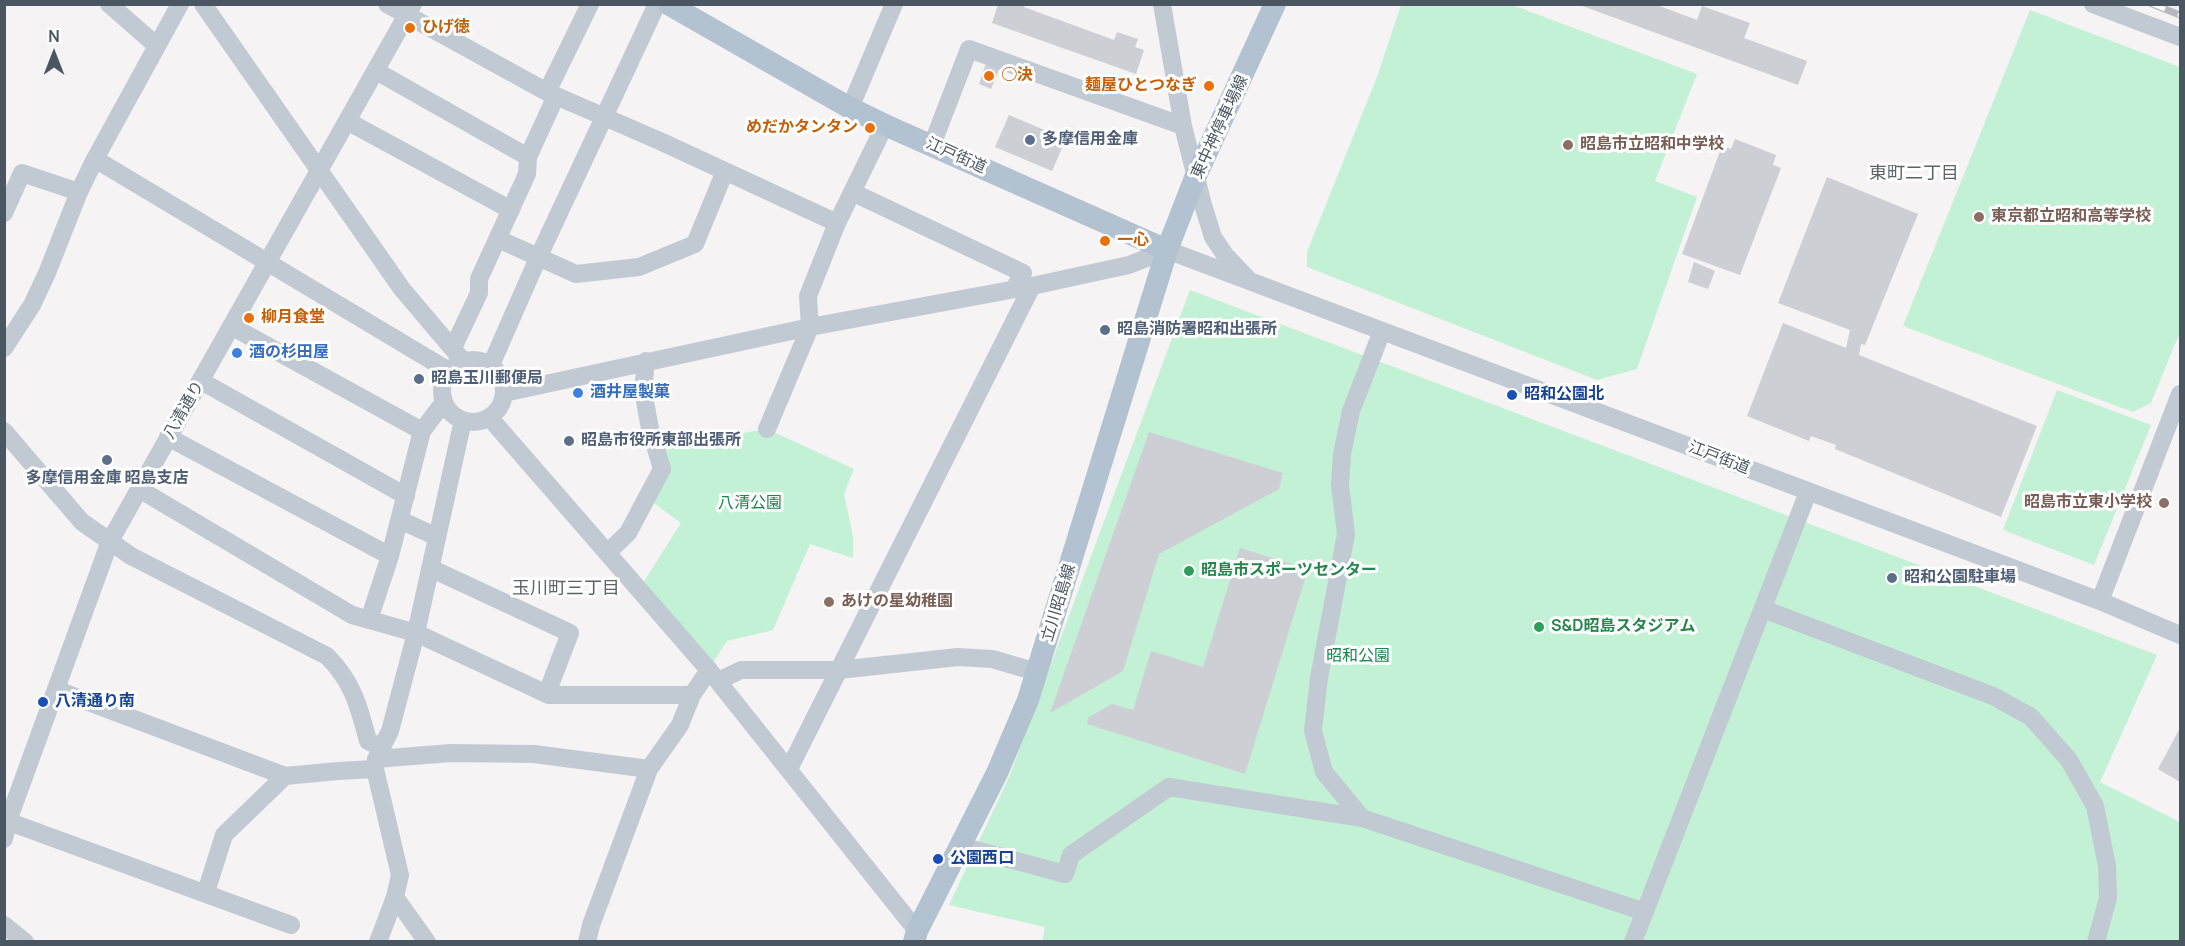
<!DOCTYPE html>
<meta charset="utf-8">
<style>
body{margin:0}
#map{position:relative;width:2185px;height:946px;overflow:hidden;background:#f5f3f3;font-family:Manrope,sans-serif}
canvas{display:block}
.frame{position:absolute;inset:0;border:6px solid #4a5661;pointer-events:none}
.north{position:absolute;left:24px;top:24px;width:60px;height:60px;-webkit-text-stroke:4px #fff;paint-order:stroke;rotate:0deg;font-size:16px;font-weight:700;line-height:24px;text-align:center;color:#4a5661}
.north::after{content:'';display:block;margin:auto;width:21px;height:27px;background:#4a5661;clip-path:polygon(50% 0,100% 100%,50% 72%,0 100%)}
</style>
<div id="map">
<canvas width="2185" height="946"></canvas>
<div class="frame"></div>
<div class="north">N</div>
</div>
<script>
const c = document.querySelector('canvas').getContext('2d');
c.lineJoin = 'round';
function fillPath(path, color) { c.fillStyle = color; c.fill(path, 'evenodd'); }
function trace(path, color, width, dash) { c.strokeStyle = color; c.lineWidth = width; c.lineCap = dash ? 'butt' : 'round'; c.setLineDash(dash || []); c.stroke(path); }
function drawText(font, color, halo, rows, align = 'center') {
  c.font = font + ' Manrope,"Noto Sans JP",sans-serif'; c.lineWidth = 6; c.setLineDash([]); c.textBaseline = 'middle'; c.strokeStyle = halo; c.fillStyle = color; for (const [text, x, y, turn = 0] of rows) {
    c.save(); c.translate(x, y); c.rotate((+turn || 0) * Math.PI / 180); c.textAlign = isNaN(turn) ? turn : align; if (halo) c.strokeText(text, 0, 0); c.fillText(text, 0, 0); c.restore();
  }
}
fillPath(new Path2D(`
 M1401,5H1512L1697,74L1655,181L1697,197L1637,369L1597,380L1307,267V252L1377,77Z
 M2030,10L2180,67V332L2151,403L2133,412L1903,326Z
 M1190,290L2157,655L2100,782L2180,822V941L1042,942L1045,927L949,905L1009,777Z
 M2057,390L2151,425L2094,565L2003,530Z
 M767,429L854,469L844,494L853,536V558L810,544L773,630L727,641L712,664L643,583L681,523L650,500L658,447Z`), '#c3f1d5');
fillPath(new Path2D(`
 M998,4H1025L1024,7L1114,40L1117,32L1138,39L1135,47L1144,50L1136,74L992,23Z
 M1577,4H1654L1697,20L1702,6L1750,23L1744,38L1807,61L1798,85Z
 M987,60L1001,65L991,89L979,84Z
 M1009,115L1066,139L1052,171L995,147Z
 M1735,139L1776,155L1773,165L1781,168L1740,275L1682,254L1722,146L1731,149Z
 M1827,177L1918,214L1865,345L1861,344L1859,355L2037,426L2001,517L1835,449L1836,445L1811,436L1809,441L1747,416L1783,323L1846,348L1850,330L1778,303Z
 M1694,262L1715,271L1708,289L1688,282Z
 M1149,432L1283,473L1279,489L1159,554L1123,671L1050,713Z
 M1240,548L1308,569L1245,774L1087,724L1089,717L1112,704L1133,710L1151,651L1203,667Z
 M2180,728V782L2158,769Z`), '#cdcfd5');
trace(new Path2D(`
 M109,4L157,46
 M203,4L402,289L463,361
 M387,4L547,92L662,142L837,223
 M1162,4L1183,126L1203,205L1213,237L1225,255L1247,278
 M2093,4L2180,37
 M376,71L528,157
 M547,92L590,4
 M850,108L894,4
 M347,121L511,210
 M932,145L969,49L1183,126
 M95,159L449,371
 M852,192L1023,273L1014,289
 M4,213L22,173L79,192
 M498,239L576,274L639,267L695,244L725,171
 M231,326L422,431
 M1382,331L1351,411L1342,454L1340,485L1346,534L1319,678L1313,731L1324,772L1362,818L1645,912
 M4,348L32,305L47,273L79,192L95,159L180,4
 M453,348L479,293V279L527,174L528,157L556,96
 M442 391a31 31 0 1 1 62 0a31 31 0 1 1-62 0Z
 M491,365L538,258L657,4
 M201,381L406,496
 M504,393L810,327L1032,286L1129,265L1167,250L2100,601L2180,635
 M489,417L709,670L917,931
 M767,429L810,327L808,296L837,223L885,125
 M4,431L82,522L131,556L327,656C353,682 359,707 368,741L382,748
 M168,437L390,556
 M139,489L352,615L416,633L549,695H692
 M400,520L437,537
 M607,553L628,533L662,469L650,429L643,390L646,361
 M430,568L570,633L547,693
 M2100,601L2180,394
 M1763,609L1993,696L2031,717L2069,760L2095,806L2107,866L2108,898L2096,942
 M369,620L390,556L422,431L444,402
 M718,681L741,670H839L958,657L992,659L1037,672
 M57,690L285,776L338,771L375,769
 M376,759L451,753L534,754L649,769
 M789,769L1032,286
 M4,820L291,925
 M4,839L8,821L110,541L413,4
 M961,846L1065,874L1071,855L1169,787L1362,818
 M206,892L224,835L285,776
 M395,897L427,942
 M4,925L25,942
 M378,942L395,897L400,875L375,769L376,759L390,731L416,633L463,420
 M587,942L591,925L649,769L680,725L692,695L709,670
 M1633,942L1808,492`), '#c1cad2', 18);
trace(new Path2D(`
 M668,4L850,108L885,125L1167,250
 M914,942L917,931L997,773L1028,700L1167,250L1195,178L1275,4`), '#b3c2d1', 22);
const rail = new Path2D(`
 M2152,4L2180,15`);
trace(rail, '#b5b8bd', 7);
trace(rail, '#fff', 4.5, [14]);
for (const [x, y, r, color] of [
 [410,28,6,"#e8710a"],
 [989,76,6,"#e8710a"],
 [1209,86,6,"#e8710a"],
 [870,128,6,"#e8710a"],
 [1030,140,6,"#5c6f8a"],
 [1568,145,6,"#8d6e63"],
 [1979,217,6,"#8d6e63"],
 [1105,241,6,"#e8710a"],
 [249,318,6,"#e8710a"],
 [1105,330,6,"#5c6f8a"],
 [237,353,6,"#3f7fe0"],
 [419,379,6,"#5c6f8a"],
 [578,393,6,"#3f7fe0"],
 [1512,395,6,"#1a4fb4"],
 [569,441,6,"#5c6f8a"],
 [107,460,6,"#5c6f8a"],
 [2164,503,6,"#8d6e63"],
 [1189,571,6,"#2e9e5b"],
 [1892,578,6,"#5c6f8a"],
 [829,602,6,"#8d6e63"],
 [1539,627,6,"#2e9e5b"],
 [43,702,6,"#1a4fb4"],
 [938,859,6,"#1a4fb4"]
]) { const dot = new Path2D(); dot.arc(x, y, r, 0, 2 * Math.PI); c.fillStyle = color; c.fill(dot); trace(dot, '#fff', 2); }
drawText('bold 16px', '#c56008', '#fff', [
 ["ひげ徳",422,28],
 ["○決",1001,76],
 ["麺屋ひとつなぎ",1197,86,"right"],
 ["めだかタンタン",858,128,"right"],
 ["一心",1117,241],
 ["柳月食堂",261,318]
], 'left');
drawText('16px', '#4a5661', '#fff', [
 ["東中神停車場線",1220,127,-65],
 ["江戸街道",956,156,24],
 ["八清通り",184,410,-60],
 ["江戸街道",1719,458,21],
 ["立川昭島線",1059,603,-73]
]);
drawText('bold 16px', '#4e5e75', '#fff', [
 ["多摩信用金庫",1042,140],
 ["昭島消防署昭和出張所",1117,330],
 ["昭島玉川郵便局",431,379],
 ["昭島市役所東部出張所",581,441],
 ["多摩信用金庫 昭島支店",107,479,"center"],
 ["昭和公園駐車場",1904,578]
], 'left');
drawText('bold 16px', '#785e54', '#fff', [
 ["昭島市立昭和中学校",1580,145],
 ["東京都立昭和高等学校",1991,217],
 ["昭島市立東小学校",2152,503,"right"],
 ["あけの星幼稚園",841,602]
], 'left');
drawText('bold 16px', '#366cbe', '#fff', [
 ["酒の杉田屋",249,353],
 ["酒井屋製菓",590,393]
], 'left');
drawText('bold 16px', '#164399', '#fff', [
 ["昭和公園北",1524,395],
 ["八清通り南",55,702],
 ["公園西口",950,859]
], 'left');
drawText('16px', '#17864f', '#fff', [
 ["八清公園",750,504],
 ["昭和公園",1358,657]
]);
drawText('bold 16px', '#27864d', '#fff', [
 ["昭島市スポーツセンター",1201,571],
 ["S&D昭島スタジアム",1551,627]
], 'left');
drawText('18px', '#5f6368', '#fff', [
 ["東町二丁目",1914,174],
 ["玉川町三丁目",566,589]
]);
</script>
